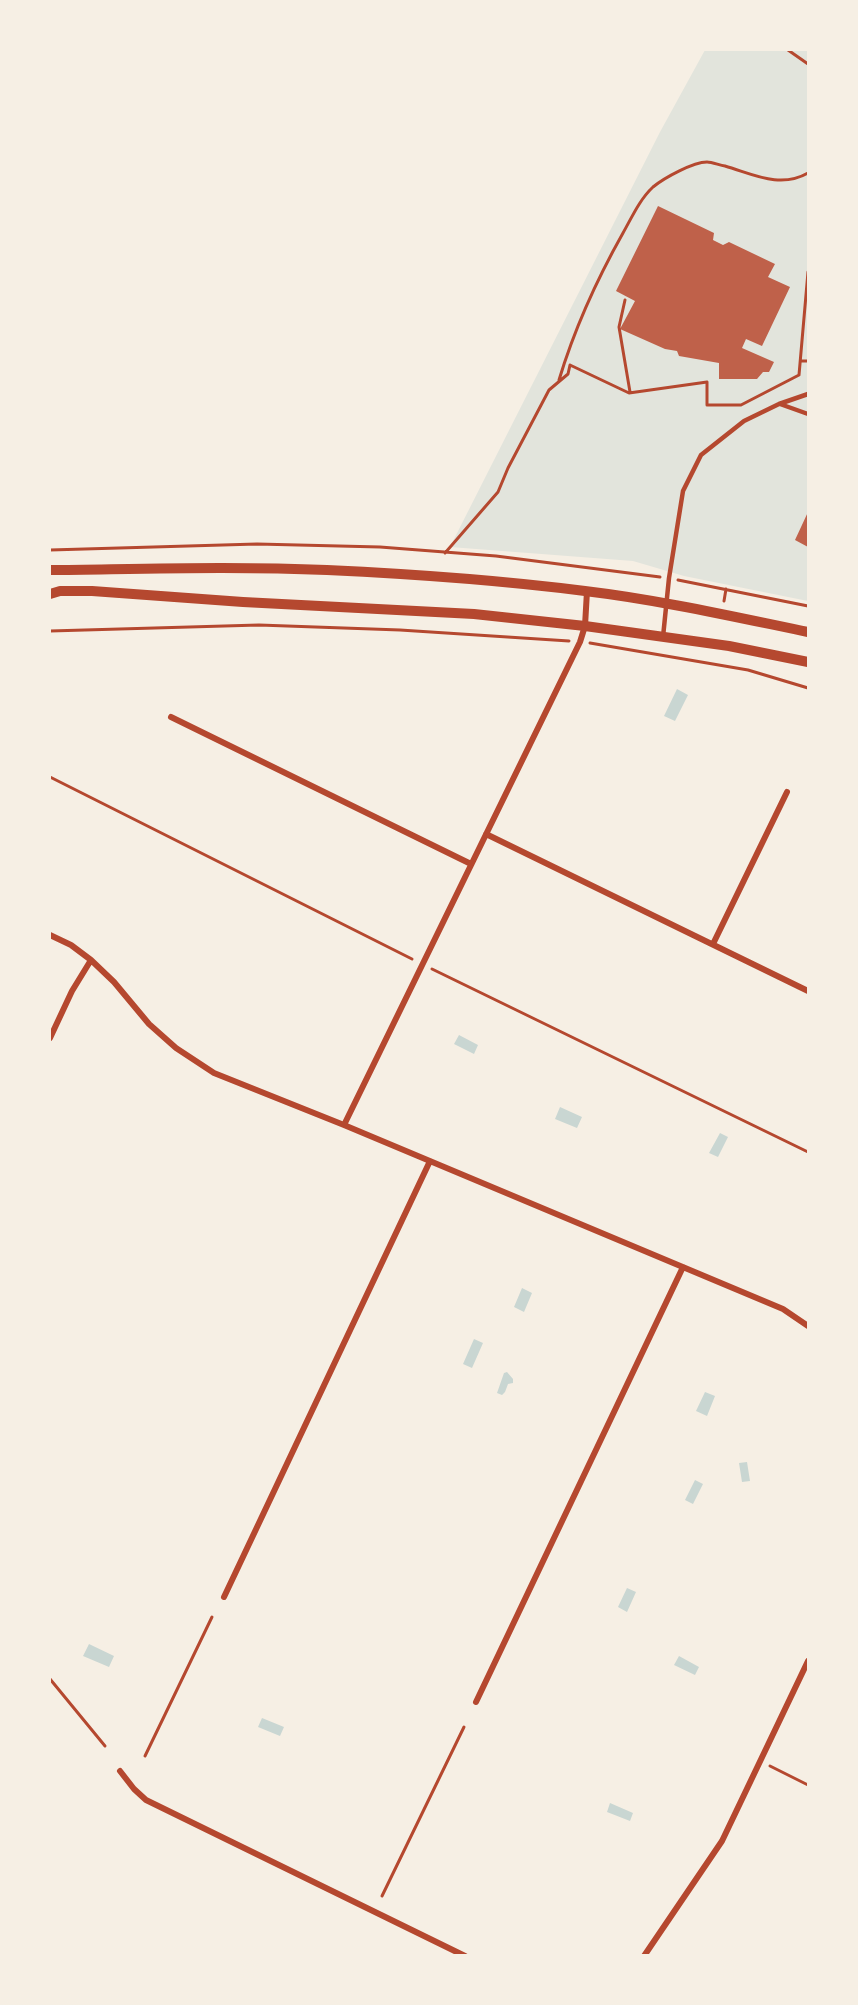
<!DOCTYPE html>
<style>
body{margin:0}
#map{position:relative;width:858px;height:2005px;overflow:hidden;background:#f6efe4;font-family:"Fira Sans Condensed",sans-serif}
canvas{display:block}
.frame{position:absolute;inset:0;border:51px solid #f6efe4;pointer-events:none}
</style>
<div id="map">
<canvas width="858" height="2005"></canvas>
<div class="frame"></div>
</div>
<script>
const c = document.querySelector('canvas').getContext('2d');
c.lineJoin = 'round';
function fillPath(path, color) { c.fillStyle = color; c.fill(path, 'evenodd'); }
function trace(path, color, width, dash) { c.strokeStyle = color; c.lineWidth = width; c.lineCap = dash ? 'butt' : 'round'; c.setLineDash(dash || []); c.stroke(path); }
fillPath(new Path2D(`
 M705,50H808V601L684,576L633,561L450,547L660,132Z`), '#e2e4dc');
fillPath(new Path2D(`
 M677,689L688,695L675,721L664,716Z
 M459,1035L478,1045L474,1054L454,1044Z
 M560,1107L582,1117L577,1128L555,1119Z
 M720,1133L728,1137L718,1157L709,1153Z
 M522,1288L532,1293L524,1312L514,1307Z
 M474,1339L483,1343L472,1368L463,1364Z
 M507,1372L513,1379V1383L508,1384L505,1392L502,1395L497,1393L504,1373Z
 M705,1392L715,1396L707,1416L696,1411Z
 M747,1462L750,1481L742,1482L739,1463Z
 M695,1480L703,1484L693,1504L685,1500Z
 M627,1588L636,1592L627,1612L618,1607Z
 M89,1644L114,1656L109,1667L83,1656Z
 M679,1656L699,1667L695,1675L674,1665Z
 M262,1718L284,1727L280,1736L258,1727Z
 M610,1803L633,1813L630,1821L607,1812Z`), '#c9d6d2');
fillPath(new Path2D(`
 M658,206L714,233L713,240L723,245L729,242L775,264L768,277L790,287L762,346L746,339L742,348L774,362L769,372H763L757,379H719V363L679,356L677,351L665,349L620,329L635,301L616,291Z
 M808,512V547L795,540Z`), '#bf614a');
trace(new Path2D(`
 M788,50L808,64
 M625,300L619,327L630,392
 M801,361H808
 M559,380C575,327 596,281 623,233C632,217 640,199 653,187C664,178 693,162 707,162C712,162 719,165 725,166C753,174 780,189 808,173
 M50,550L257,544L380,547L496,556L660,577
 M445,553L498,492L508,468L549,390L568,374L570,365L629,393L707,382V405H741L799,375L808,272
 M678,580L808,606
 M724,601L726,589
 M50,631L259,625L400,630L569,641
 M590,643L748,670L808,688
 M50,777L412,959
 M432,969L808,1152
 M50,1679L105,1746
 M145,1756L212,1617
 M770,1766L808,1785
 M382,1896L464,1727`), '#b5482f', 3);
trace(new Path2D(`
 M780,404L808,414
 M663,637L669,578L683,491L701,455L744,421L779,404L808,394`), '#b5482f', 4.5);
trace(new Path2D(`
 M171,717L471,864
 M486,834L808,991
 M50,935L71,945L91,960L114,982L149,1024L176,1048L214,1073L344,1125L783,1309L808,1326
 M713,944L787,792
 M50,1038L72,991L91,960
 M344,1125L580,642L585,626L587,591
 M224,1597L430,1161
 M476,1702L683,1267
 M120,1771L134,1789L146,1800L465,1956
 M644,1956L722,1841L808,1661`), '#b5482f', 6);
trace(new Path2D(`
 M50,570C142,569 235,566 327,570C413,574 499,580 585,591C660,600 735,617 808,632
 M50,594L60,591H92L243,602L474,614L585,626L729,646L808,662`), '#b5482f', 10);
</script>
